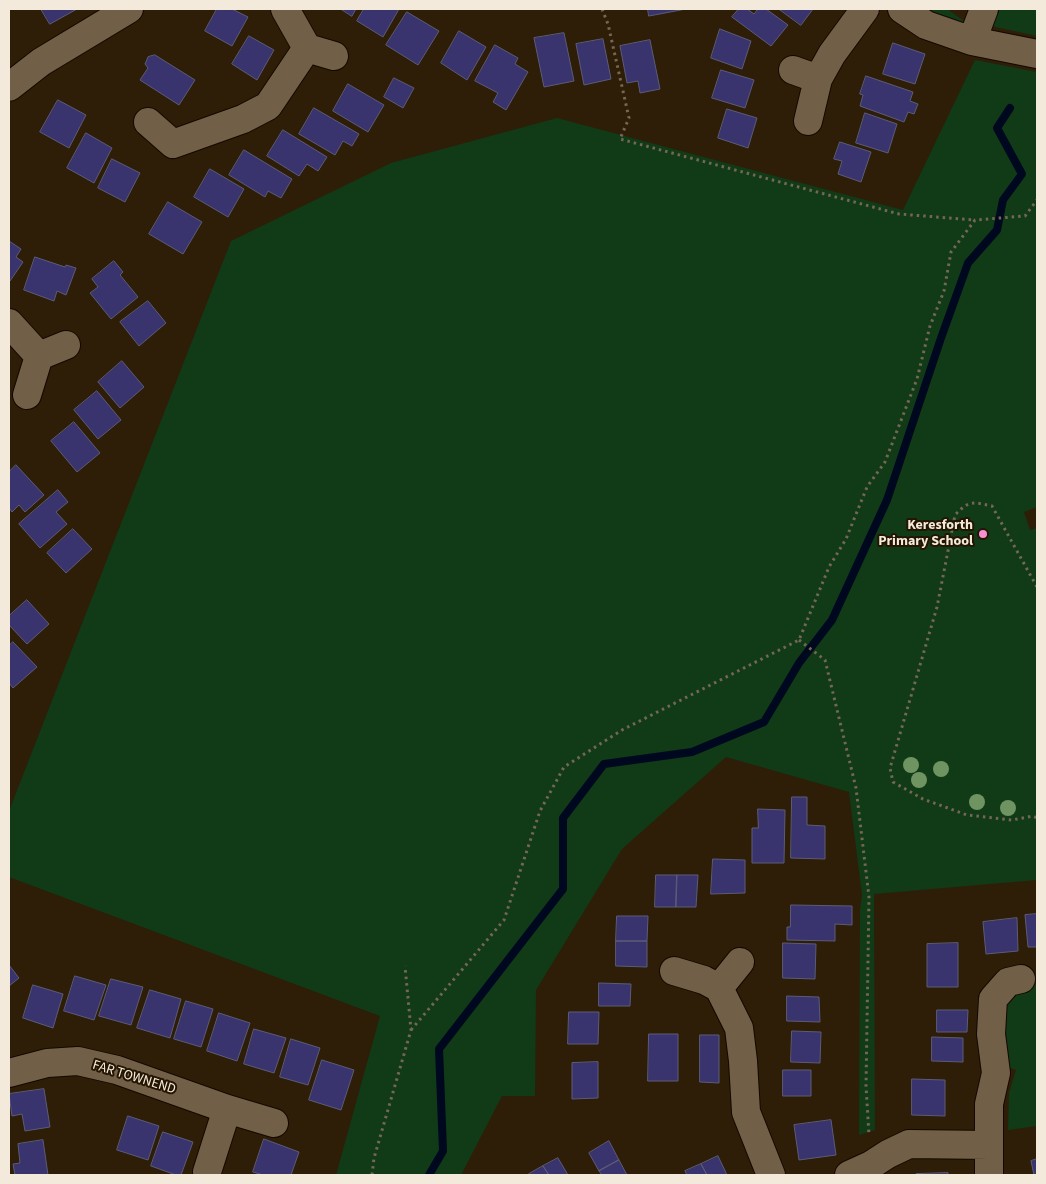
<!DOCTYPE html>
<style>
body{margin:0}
#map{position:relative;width:1046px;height:1184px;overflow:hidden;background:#2e1e07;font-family:"Source Sans 3",sans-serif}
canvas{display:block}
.frame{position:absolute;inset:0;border:10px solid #f4eadc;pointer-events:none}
</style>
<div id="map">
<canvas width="1046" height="1184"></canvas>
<div class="frame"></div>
</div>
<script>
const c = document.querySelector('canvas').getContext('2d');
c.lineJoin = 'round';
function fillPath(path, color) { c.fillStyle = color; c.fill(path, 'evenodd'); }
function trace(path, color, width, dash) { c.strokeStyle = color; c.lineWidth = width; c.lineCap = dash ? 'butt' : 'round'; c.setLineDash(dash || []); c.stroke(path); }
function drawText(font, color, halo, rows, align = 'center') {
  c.font = font + ' "Source Sans 3",sans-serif'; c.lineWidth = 4; c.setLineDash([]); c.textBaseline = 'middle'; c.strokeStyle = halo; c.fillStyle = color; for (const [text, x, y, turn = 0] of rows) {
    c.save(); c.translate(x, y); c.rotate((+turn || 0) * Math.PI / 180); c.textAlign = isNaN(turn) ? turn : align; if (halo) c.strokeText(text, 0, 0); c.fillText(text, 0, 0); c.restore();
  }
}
fillPath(new Path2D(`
 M929,9H947L964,21L961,24L936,13Z
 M1000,9H1037V36L991,26Z
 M975,60L1037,72V507L1024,512L1030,530L1037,528V880L874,894L875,1130L859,1135L860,910L862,895L849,792L726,757L622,849L536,990L535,1096H502L461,1175H336L380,1016L9,877V811L231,241L391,163L557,118L903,210Z
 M1037,984V1126L1008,1130L1009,1093L1016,1070L1002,1065L1000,1005L1025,986Z`), '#113a17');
trace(new Path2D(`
 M429,1175L443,1151L439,1049L563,889V818L604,764L692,752L764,722L799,663L832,620L887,500L941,338L968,263L997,230L1003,200L1022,174L997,128L1010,108`), '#000820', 8);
const building = new Path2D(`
 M41,9H77L50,24Z
 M217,9H232L248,17L232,46L205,31Z
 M341,9H356L352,16Z
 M364,9H399L383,37L357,21Z
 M648,9H686L649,16Z
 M739,9H747L754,14L758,9H766L788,25L771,46L732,17Z
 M779,9H813L801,25Z
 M407,12L439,31L418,65L386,45Z
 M720,29L751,41L742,69L711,58Z
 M459,31L486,47L467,80L441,63Z
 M564,33L574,81L544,87L534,38Z
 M249,36L274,50L257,80L232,64Z
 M603,39L611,79L584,85L576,44Z
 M650,40L660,89L640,93L638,81L627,83L620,46Z
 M893,43L925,54L915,84L883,74Z
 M495,45L518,58L515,64L528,72L506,110L493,102L498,93L475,81Z
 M155,55L195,80L179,105L140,80L148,68L145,64L148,57Z
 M721,70L754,80L745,108L712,98Z
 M866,76L913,92L910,101L918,104L914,114L908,112L904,122L860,106L863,95L860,94Z
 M394,78L414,88L403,108L384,97Z
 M348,84L384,105L368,132L333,111Z
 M58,100L86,115L69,148L40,132Z
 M314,108L359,134L352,146L343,141L335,155L299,134Z
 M727,109L757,118L748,148L718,138Z
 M865,113L897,124L888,153L856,143Z
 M283,130L327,157L318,171L307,164L299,176L267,156Z
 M86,133L112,148L94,183L67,168Z
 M840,142L871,152L861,182L838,174L842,161L834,159Z
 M244,150L292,179L281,198L268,191L265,197L229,175Z
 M112,159L140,173L125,202L98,188Z
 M210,169L244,189L228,217L194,197Z
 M168,202L202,222L183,254L149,234Z
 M9,241L21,249L16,257L23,262L10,281L9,280Z
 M35,257L65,267L66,265L76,268L66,295L57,291L54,301L24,290Z
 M114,261L123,272L120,275L138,297L111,319L90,293L98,287L92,279Z
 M148,301L166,323L139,346L120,322Z
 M122,361L144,387L120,408L98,382Z
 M97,391L121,420L98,439L74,410Z
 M74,422L100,453L77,472L51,441Z
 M16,465L44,495L25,512L19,505L12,512L9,508V472Z
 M58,490L68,502L56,512L67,524L40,548L19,524Z
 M73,529L92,549L66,573L47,553Z
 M27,600L49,624L27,644L9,625V616Z
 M13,642L37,667L13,688L9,683V646Z
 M792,797H807V825L825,826V859L791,858Z
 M758,809L785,810L784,863H752V828H758Z
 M713,859L745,860V893L711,894Z
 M656,875H677L676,907H655Z
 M677,875H698L696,907H676Z
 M791,905L852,906V925L835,924V941L787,940V927H790Z
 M1037,914V947H1028L1025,915Z
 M617,916H648L647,941H616Z
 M1017,918L1018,951L986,954L983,922Z
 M616,941H647V967L616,966Z
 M783,943L816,944L815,979L783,978Z
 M958,943V987H927V944Z
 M9,965L19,978L9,986Z
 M75,976L106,985L94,1020L64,1011Z
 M111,979L143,987L131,1025L99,1016Z
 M599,983L631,984L630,1006H599Z
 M33,985L63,994L53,1028L23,1018Z
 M150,990L181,999L170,1038L137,1028Z
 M787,996L819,997L820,1022L787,1021Z
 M186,1001L213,1009L201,1047L174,1039Z
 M937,1010H968L967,1032H937Z
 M569,1012H599L598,1044H568Z
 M219,1013L250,1023L237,1061L207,1051Z
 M254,1029L286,1038L274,1073L244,1064Z
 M792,1031L821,1032L820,1063L791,1062Z
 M649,1034H678V1081H648Z
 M700,1035H719V1083L700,1082Z
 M932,1037L963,1038V1062L932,1061Z
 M291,1039L320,1048L308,1085L280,1077Z
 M322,1060L354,1070L341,1110L309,1100Z
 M598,1062V1098L572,1099V1063Z
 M783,1070H811V1096H783Z
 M912,1079L945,1080V1116L912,1115Z
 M44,1089L50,1127L25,1131L22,1114L12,1116L9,1094Z
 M128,1116L159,1126L148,1160L117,1150Z
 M831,1120L836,1155L799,1160L794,1125Z
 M163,1132L193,1142L181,1175H176L151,1166Z
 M264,1139L299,1152L291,1175H263L253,1172Z
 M43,1140L48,1175H15L13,1164L20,1163L18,1144Z
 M609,1141L619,1160L599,1171L589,1153Z
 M718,1156L727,1175H707L701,1164Z
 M558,1158L568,1175H549L543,1166Z
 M1037,1159V1175H1034L1031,1161Z
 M619,1160L627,1175H602L599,1171Z
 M701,1164L707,1175H687L685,1171Z
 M543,1166L549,1175H530L529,1174Z
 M948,1173V1175H916V1174Z`);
fillPath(building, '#39346d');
trace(building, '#5c5c77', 1);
const minor = new Path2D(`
 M902,9L926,25L972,41L1037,54
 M972,41L984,9
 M307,48L334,56
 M793,70L818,79
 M9,87L41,62L129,9
 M808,121L818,79L832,54L865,9
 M148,122L173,144L243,119L268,106L307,48L285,9
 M9,323L39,356L27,395
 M39,356L66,345
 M674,971L704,980L719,988L739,1028L743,1061L746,1112L771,1175
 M719,988L740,962
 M9,1073L47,1063L78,1061L117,1070L227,1109L274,1123
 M207,1172L227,1109
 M849,1175L871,1165L888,1154L909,1144L989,1145
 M989,1175V1104L996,1073L991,1034L993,999L1008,982L1021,979`);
trace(minor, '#150800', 30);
trace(new Path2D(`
 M602,9L608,24L629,118L620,139L899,214L975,220
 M1037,587L992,506C973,502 969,500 955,515L937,607L890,768L893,782L923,799L967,815L1012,820L1033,816L1037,818
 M799,640L825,660L856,788L869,897L866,1086L869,1135
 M411,1030L504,920L540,811L564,767L622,730L799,640L829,567L846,539L867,487L885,462L917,379L930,326L944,291L951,252L975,220L1025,216L1037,200
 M372,1175L374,1158L411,1030L405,966`), '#746753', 3, [2.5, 4]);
trace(minor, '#725f47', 28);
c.fillStyle = '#6f9461';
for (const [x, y] of [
 [911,765],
 [941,769],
 [919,780],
 [977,802],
 [1008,808]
]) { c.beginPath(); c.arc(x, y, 8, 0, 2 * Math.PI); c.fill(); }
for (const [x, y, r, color] of [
 [983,534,5,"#f591d1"]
]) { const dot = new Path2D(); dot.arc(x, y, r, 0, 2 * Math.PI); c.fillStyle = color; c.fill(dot); trace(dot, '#241501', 2); }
drawText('bold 14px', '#f4eadc', '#241501', [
 ["Keresforth",973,526],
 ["Primary School",973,542]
], 'right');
drawText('14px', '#f4eadc', '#241501', [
 ["FAR TOWNEND",134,1078,17]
]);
</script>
